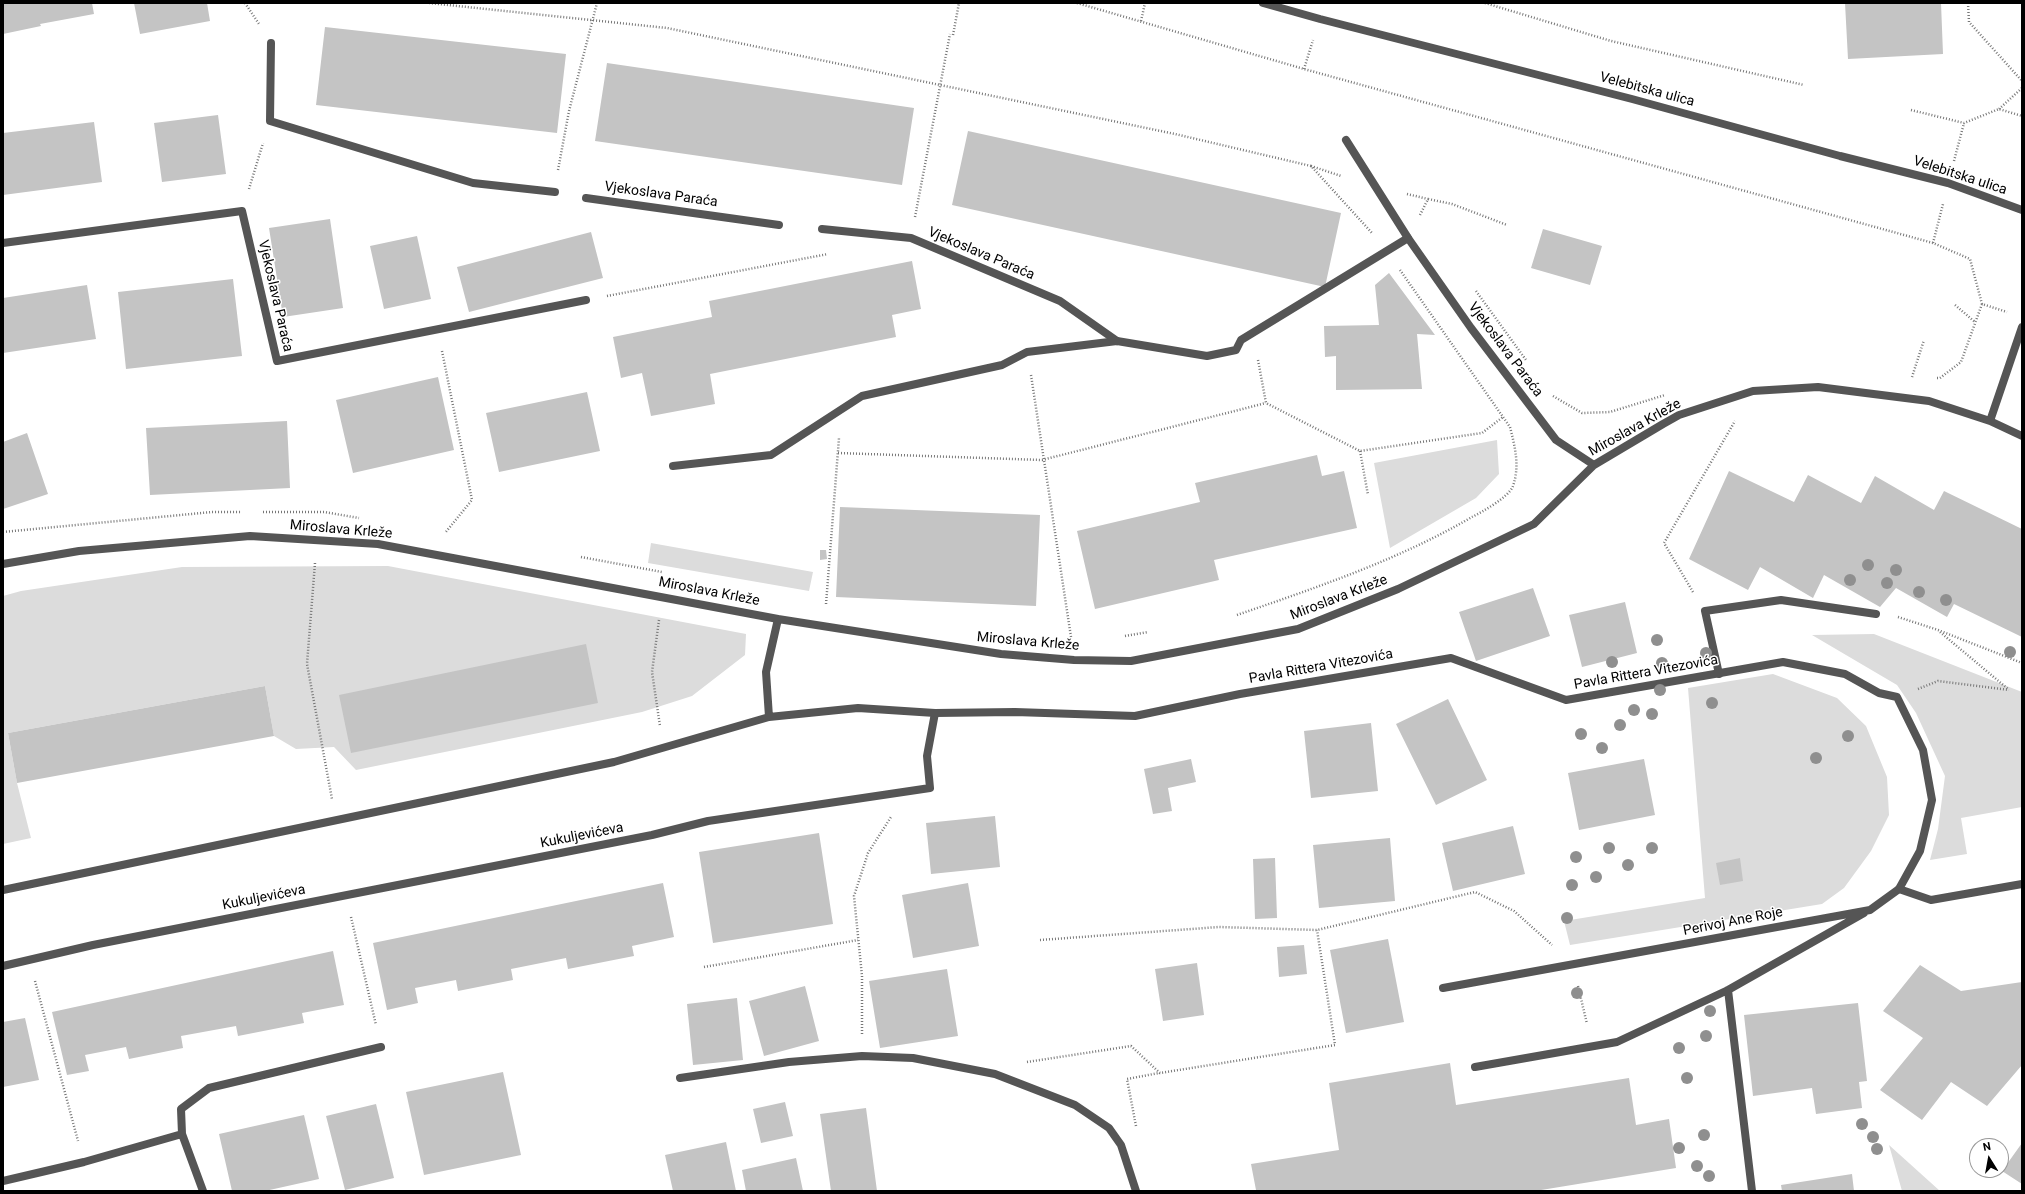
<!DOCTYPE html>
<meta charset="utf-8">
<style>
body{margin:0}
#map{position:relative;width:2025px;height:1194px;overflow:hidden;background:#fff;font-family:Roboto,sans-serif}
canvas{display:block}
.frame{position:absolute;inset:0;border:4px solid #000;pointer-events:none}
.north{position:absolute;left:1969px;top:1138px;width:40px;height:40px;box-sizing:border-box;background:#fff;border:1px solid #999;border-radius:50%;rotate:349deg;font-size:11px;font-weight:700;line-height:16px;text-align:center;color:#000}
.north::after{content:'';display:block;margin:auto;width:14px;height:18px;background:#000;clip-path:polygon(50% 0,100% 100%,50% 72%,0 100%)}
</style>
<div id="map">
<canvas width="2025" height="1194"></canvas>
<div class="frame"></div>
<div class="north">N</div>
</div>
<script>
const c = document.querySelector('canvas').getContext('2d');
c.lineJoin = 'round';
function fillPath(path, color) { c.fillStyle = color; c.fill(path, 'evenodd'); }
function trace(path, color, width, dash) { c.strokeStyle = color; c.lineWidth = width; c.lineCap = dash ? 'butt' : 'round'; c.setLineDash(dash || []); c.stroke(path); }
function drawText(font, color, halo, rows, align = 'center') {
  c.font = font + ' Roboto,sans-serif'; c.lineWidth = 3; c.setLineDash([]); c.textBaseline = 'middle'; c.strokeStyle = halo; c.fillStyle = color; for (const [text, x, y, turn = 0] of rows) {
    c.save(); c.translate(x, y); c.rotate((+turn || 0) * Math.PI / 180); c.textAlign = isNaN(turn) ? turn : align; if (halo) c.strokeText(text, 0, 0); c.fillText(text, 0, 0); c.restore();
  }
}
fillPath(new Path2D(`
 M1497,440L1499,474L1476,498L1390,548L1374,463Z
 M651,543L813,572L809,591L648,563Z
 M388,566L746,634L745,655L692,696L642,712L356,770L334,747L296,749L274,736L265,686L8,733L17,783L31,838L3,844V596L21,591L182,567Z
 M1874,634L2022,692V807L1961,818L1967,854L1930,860L1938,829L1945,776L1916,713L1897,685L1812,635Z
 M1773,674L1837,698L1866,726L1887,777L1889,815L1871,851L1844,888L1822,904L1570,945L1564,921L1705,898L1688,688Z
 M1889,1145L1940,1191H1902Z`), '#dcdcdc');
fillPath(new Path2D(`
 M3,3H92L94,14L40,24L41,26L3,34Z
 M134,3H207L210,21L140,34Z
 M1845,3H1941L1943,54L1848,59Z
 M325,27L566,54L557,133L316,105Z
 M607,63L914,108L902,185L595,141Z
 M218,115L226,174L162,182L154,123Z
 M94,122L102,182L3,195V133Z
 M968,131L1341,213L1325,287L952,205Z
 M330,219L343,308L283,317L269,228Z
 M1543,229L1602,246L1590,285L1531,268Z
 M591,232L603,278L469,312L457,267Z
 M417,236L431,299L384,309L370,246Z
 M912,261L921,309L892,315L896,337L710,374L715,404L651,416L642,373L621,378L613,337L712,317L709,301Z
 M1389,273L1435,335L1417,334L1422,389L1336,390V356L1325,357L1324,326L1379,325L1375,285Z
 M233,279L242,356L126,369L118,292Z
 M87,285L96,339L3,353V298Z
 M438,377L454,450L353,473L336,400Z
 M587,392L600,451L499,472L486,413Z
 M287,421L290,488L150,495L146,428Z
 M27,433L48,494L3,509V442Z
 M1317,455L1322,476L1344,471L1357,528L1214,560L1219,580L1095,609L1077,531L1200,502L1195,483Z
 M1729,471L1794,502L1808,475L1861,503L1875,476L1934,510L1944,491L2022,529V637L1954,604L1947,617L1896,588L1880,607L1824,575L1813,598L1760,567L1748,590L1689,559Z
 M840,507L1040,515L1036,606L836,597Z
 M820,550H826L827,559L820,560Z
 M1533,588L1550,636L1476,661L1459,612Z
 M1625,602L1637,653L1582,667L1569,615Z
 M586,644L598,703L351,753L339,695Z
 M265,686L274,736L17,783L8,733Z
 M1448,699L1487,780L1436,805L1396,724Z
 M1371,723L1378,791L1311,798L1304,731Z
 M1191,759L1196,782L1168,788L1172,811L1153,814L1144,769Z
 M1644,759L1655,815L1579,830L1568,773Z
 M995,816L1000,867L931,874L926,823Z
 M1513,826L1525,874L1453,891L1442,843Z
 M819,833L833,924L713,943L699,852Z
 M1390,838L1395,901L1319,908L1313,845Z
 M1275,858L1277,918L1255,919L1253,859Z
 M1740,858L1743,881L1720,885L1716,863Z
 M663,883L674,937L632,946L634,956L568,969L566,958L511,969L513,980L458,991L456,980L415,988L418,1003L387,1010L373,943Z
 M968,883L979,946L913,958L902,895Z
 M1388,939L1404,1022L1346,1033L1330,950Z
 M1304,945L1307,974L1279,977L1277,947Z
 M333,951L344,1005L302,1013L304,1023L238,1036L236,1026L181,1036L183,1048L129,1059L126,1047L85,1055L89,1071L67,1075L52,1012Z
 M1197,963L1204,1015L1163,1021L1155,969Z
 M1920,965L1961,991L2022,982V1065L1987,1106L1951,1082L1922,1120L1880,1090L1923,1038L1883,1011Z
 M947,969L958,1036L880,1048L869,981Z
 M805,986L819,1041L764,1056L749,1001Z
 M737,998L743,1060L693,1065L687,1004Z
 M1858,1003L1867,1081L1859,1082L1862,1108L1816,1114L1812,1088L1753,1096L1744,1015Z
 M25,1018L39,1080L3,1087V1022Z
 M1450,1063L1456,1105L1629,1078L1636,1125L1669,1119L1676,1168L1535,1191H1252L1256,1190L1251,1164L1339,1150L1329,1083Z
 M503,1072L521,1155L424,1175L406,1092Z
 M785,1102L793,1136L761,1143L753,1109Z
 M376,1104L394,1178L345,1190L326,1116Z
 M866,1108L877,1191H831L820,1114Z
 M304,1115L319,1179L265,1191H232L219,1134Z
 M726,1142L736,1191H673L665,1155Z
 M2022,1143V1184L2002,1171Z
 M796,1158L803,1191H746L742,1170Z
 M1852,1174L1854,1191H1782L1781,1185Z`), '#c4c4c4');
trace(new Path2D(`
 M245,3L259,24
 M429,3L667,28L1175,134L1311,166L1372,233
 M1077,3L1304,69L1933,243L1970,259L1982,304L2007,312
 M1485,3L1611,41L1804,85
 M1968,3L1969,22L2022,81
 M1141,21L1145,3
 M953,35L959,3
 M1304,69L1313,40
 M1999,109L2022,88
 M1911,110L1964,123L1999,109L2022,116
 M1954,161L1964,123
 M1311,166L1341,176
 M558,170L569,111L597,3
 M249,189L263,143
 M1407,194L1428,199
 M1420,215L1428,199L1452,204L1507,225
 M915,217L950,34
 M1933,243L1943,204
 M1476,291L1526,360
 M607,296L828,254
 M1955,305L1975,322
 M442,351L472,500L445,533
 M1258,360L1266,403L1360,451L1482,433L1503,417
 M1031,375L1071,637
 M1912,377L1924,340
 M1937,378H1940L1961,362L1982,304
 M1553,396L1582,413L1610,412L1665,395
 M1360,451L1368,495
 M838,453L1042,460L1266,403
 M263,512H324L359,518
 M3,532L212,512H242
 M581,557L662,572
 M315,563L307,664L332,799
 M1693,592L1664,543L1735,421
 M826,604L839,438
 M1237,615C1318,587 1398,560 1472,517C1482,512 1509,497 1513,486C1520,466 1515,447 1510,427L1400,270
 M1898,617L1938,630L2022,663
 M659,620L652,672L660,726
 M1940,632L2008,689
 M1125,636L1148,632
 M1918,689L1938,681L2009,690
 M351,917L376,1025
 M1040,940L1219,927L1317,930L1475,892L1514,911L1552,945
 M704,967L858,940
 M35,981L78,1141
 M1578,986L1587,1024
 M862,1034V976L854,896L868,853L891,817
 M1027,1062L1131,1046L1160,1073L1335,1045L1317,930
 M1136,1126L1127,1079L1159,1073`), '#777', 2.5, [1, 2]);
trace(new Path2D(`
 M673,466L771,455L862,396L1002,365L1027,352L1117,341L1207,356L1236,350L1241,340L1408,238
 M1719,674L1705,611L1781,600L1876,614
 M3,966L93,945L652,835L708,821L930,788L927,756L935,713
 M1443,988L1870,910L1899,889
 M1728,990L1752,1191
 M1475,1067L1617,1042L1728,990L1864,913
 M680,1078L789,1062L862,1056L913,1058L995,1074L1075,1105L1109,1128L1121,1145L1136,1191
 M3,1181L84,1162L182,1134
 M203,1191L182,1134L181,1109L209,1088L381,1047`), '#555', 8);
trace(new Path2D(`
 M271,43L270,121L473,183L555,192
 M586,198L779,225
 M822,229L911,238L1060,301L1117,341`), '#555', 8);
trace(new Path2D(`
 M1346,140L1408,238L1471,328L1534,411L1556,440L1594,465
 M3,243L242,211L277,361L586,300
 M1990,421L2022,327
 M3,564L79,551L250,536L378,544L778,619L1001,654L1074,660L1131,661L1298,629L1398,589L1534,524L1594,465L1663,424L1679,415L1753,391L1818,387L1929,401L1990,421L2022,436
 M769,717L766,672L778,619
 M3,890L614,762L769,717L858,708L935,713L1015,712L1135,716L1240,694L1451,658L1566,700L1783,662L1845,674L1879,693L1897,697L1923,750L1932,800L1920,851L1899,889L1931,900L2022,884`), '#555', 8);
trace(new Path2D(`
 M1263,3L1320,19L1632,99L1840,156L1948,183L2022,210`), '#555', 8);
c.fillStyle = '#8f8f8f';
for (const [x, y] of [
 [1868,565],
 [1896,570],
 [1850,580],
 [1887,583],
 [1919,592],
 [1946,600],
 [1657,640],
 [2010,652],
 [1706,653],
 [1612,662],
 [1662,663],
 [1660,690],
 [1712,703],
 [1634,710],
 [1652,714],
 [1620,725],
 [1581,734],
 [1848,736],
 [1602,748],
 [1816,758],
 [1609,848],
 [1652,848],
 [1576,857],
 [1628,865],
 [1596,877],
 [1572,885],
 [1567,918],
 [1577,993],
 [1710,1011],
 [1706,1036],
 [1679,1048],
 [1687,1078],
 [1862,1124],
 [1704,1135],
 [1873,1137],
 [1679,1148],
 [1877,1149],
 [1697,1166],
 [1709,1176]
]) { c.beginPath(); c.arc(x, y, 6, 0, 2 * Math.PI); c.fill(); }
drawText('14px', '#000', '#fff', [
 ["Velebitska ulica",1647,90,15],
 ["Velebitska ulica",1960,176,18],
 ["Vjekoslava Paraća",661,195,8],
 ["Vjekoslava Paraća",981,254,23],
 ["Vjekoslava Paraća",275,296,77],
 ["Vjekoslava Paraća",1505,350,53],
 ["Miroslava Krleže",1635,428,-29],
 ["Miroslava Krleže",341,530,5],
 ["Miroslava Krleže",709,592,11],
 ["Miroslava Krleže",1339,598,-21],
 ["Miroslava Krleže",1028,642,5],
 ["Pavla Rittera Vitezovića",1321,667,-10],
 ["Pavla Rittera Vitezovića",1646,673,-10],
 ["Kukuljevićeva",582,836,-11],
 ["Kukuljevićeva",264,898,-11],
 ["Perivoj Ane Roje",1733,922,-11]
]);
</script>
